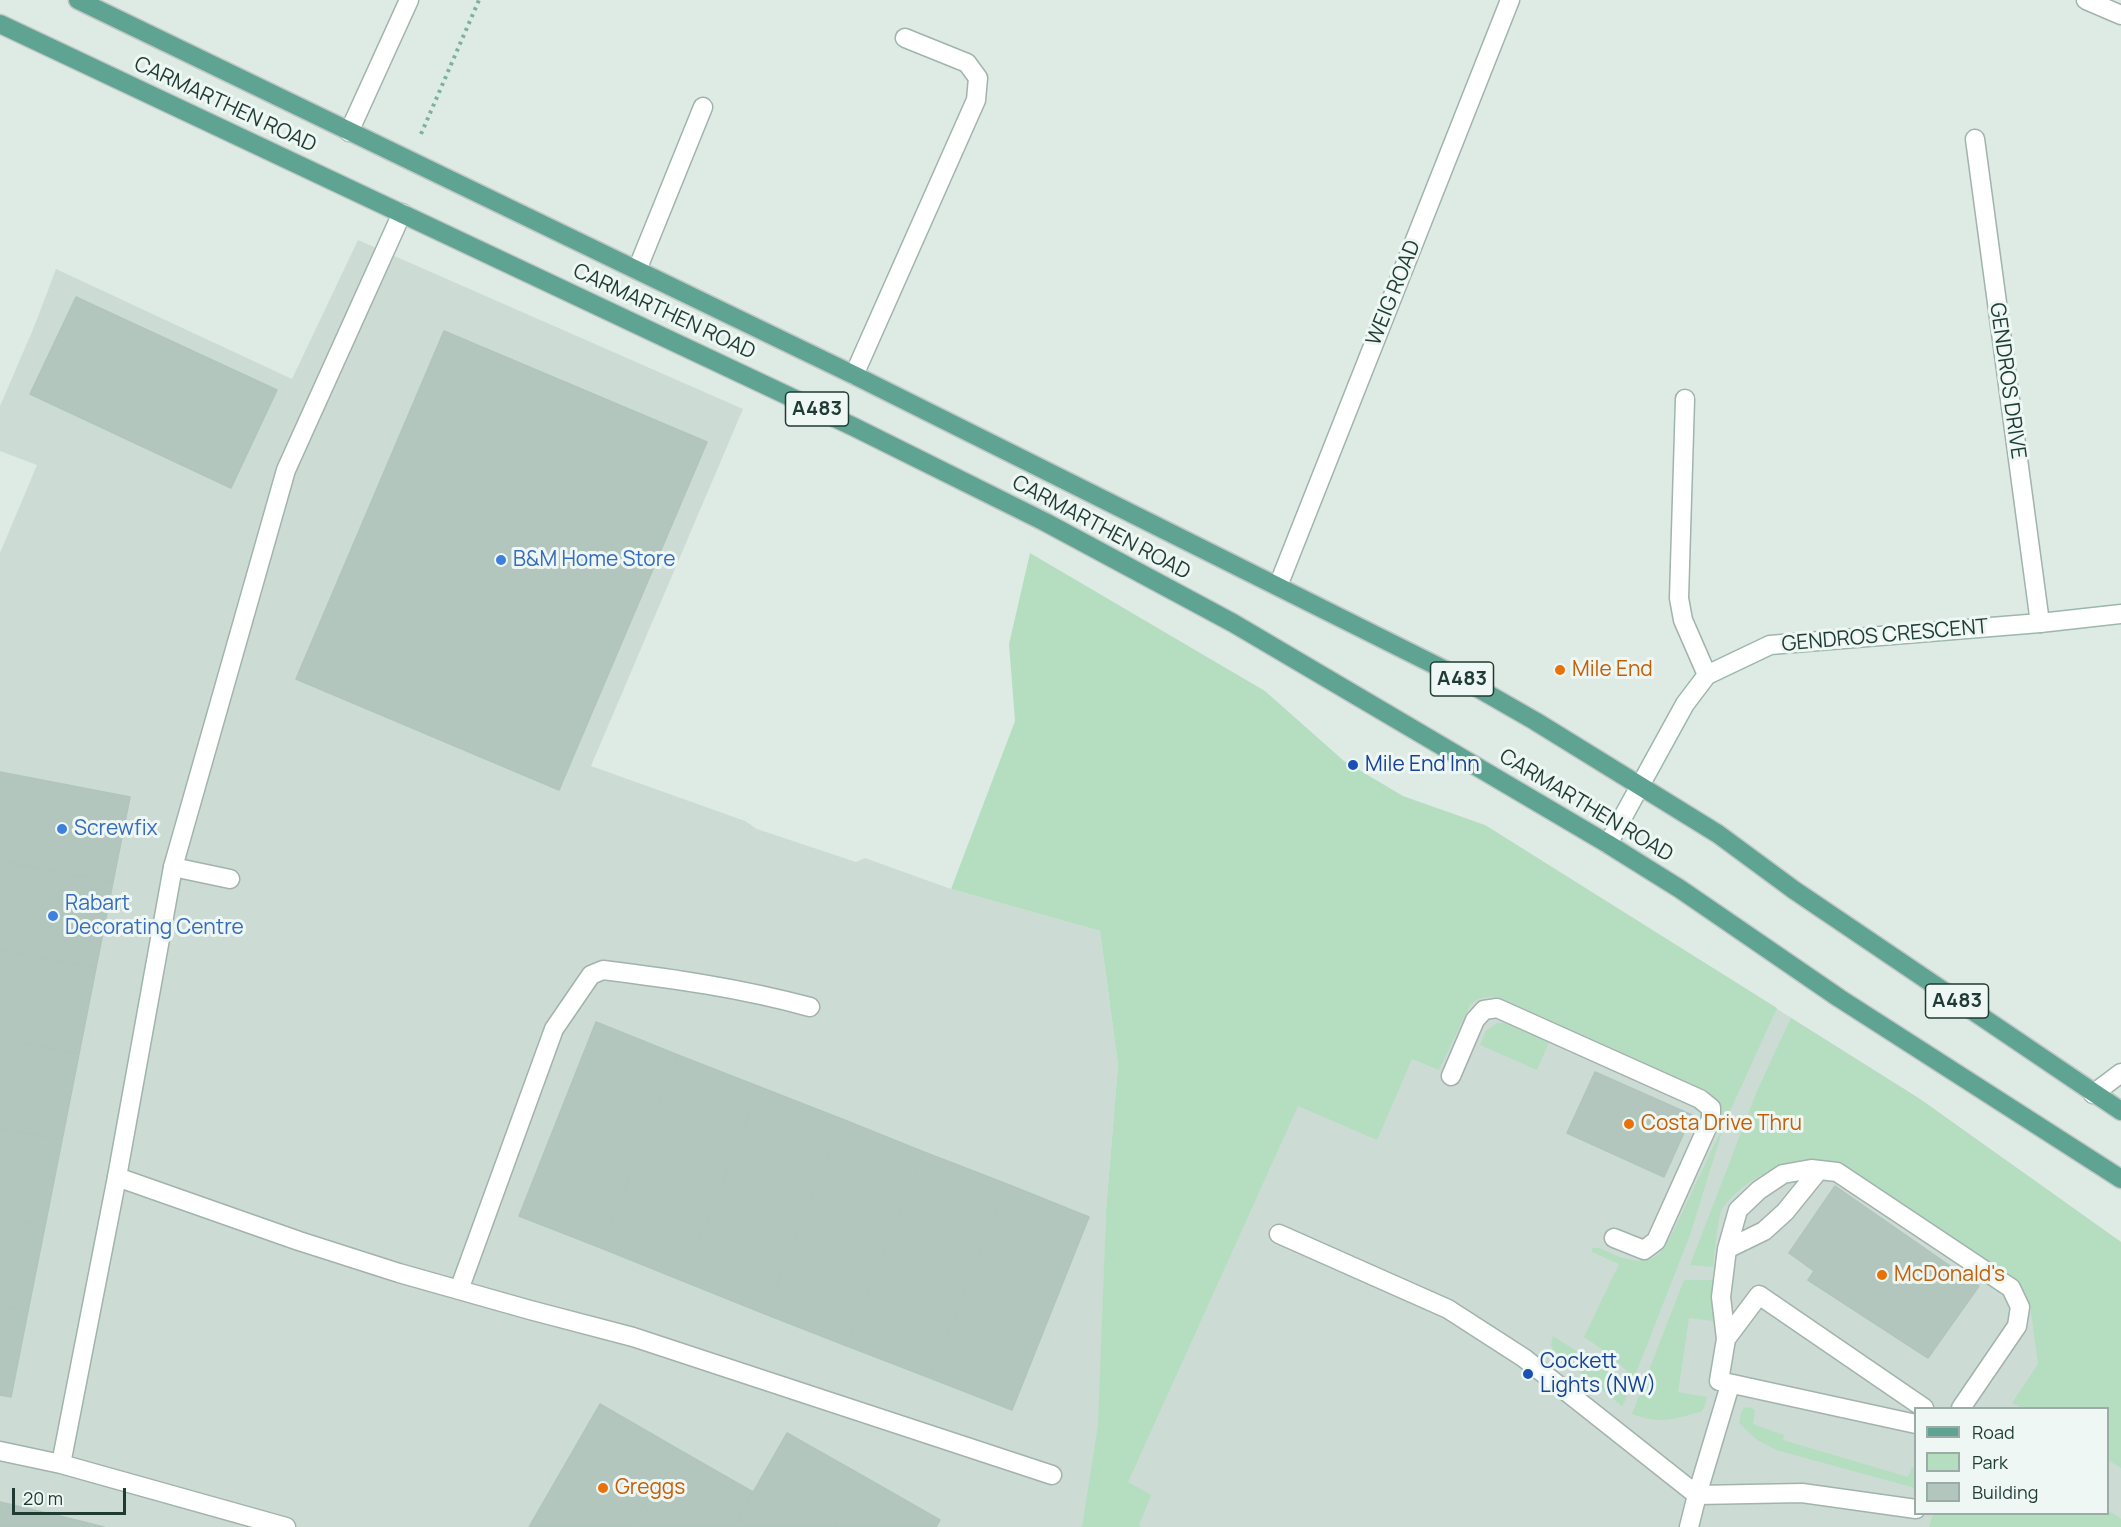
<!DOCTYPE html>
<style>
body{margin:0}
#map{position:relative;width:2121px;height:1527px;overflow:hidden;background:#deebe5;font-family:Manrope,sans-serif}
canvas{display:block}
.legend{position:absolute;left:1914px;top:1407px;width:195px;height:108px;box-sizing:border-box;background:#eef7f3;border:2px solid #9baca7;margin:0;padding:8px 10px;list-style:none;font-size:18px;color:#1e3b34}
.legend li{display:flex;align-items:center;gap:12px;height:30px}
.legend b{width:30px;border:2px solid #9baca7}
.scale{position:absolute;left:12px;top:1488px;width:114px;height:27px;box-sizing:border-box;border:3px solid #1e3b34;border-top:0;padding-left:8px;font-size:18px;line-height:21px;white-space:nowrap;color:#1e3b34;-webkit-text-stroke:4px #eef7f3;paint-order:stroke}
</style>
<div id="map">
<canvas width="2121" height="1527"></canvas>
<ul class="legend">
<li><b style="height:8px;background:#5fa492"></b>Road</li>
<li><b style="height:16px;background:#b5dec0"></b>Park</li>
<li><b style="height:16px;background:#b3c6be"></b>Building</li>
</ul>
<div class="scale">20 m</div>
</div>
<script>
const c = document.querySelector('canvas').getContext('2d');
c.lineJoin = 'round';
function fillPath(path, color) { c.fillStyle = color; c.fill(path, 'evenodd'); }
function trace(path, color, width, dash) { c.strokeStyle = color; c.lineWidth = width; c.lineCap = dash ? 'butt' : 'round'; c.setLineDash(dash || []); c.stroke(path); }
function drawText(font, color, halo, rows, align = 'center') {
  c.font = font + ' Manrope,sans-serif'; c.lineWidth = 6; c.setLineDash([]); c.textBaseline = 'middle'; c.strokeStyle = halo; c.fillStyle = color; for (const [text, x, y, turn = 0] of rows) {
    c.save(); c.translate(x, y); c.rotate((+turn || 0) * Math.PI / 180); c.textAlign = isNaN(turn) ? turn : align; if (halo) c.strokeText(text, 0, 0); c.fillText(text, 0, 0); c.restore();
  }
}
fillPath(new Path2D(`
 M358,240L743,409L591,766L745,821L757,829L856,862L865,858L951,889L1100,931L1118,1065L1106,1210L1099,1423L1263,1087L1485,825L1920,1099L2121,1242V1527H0V553L37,465L0,451V406L34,327L56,269L292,379ZM1916,1408H2108V1514H1916Z`), '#ccdbd4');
fillPath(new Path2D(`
 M1030,553L1265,691L1344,761L1403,796L1485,825L1777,1008L1725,1122L1690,1235L1634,1378L1609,1354L1584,1337L1619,1264L1592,1252V1248H1599L1622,1258L1638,1261L1651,1259L1659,1254L1672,1234L1725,1122L1718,1102L1706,1090L1498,997C1487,996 1479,997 1470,1005L1439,1070L1412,1059L1377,1140L1298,1106L1128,1482L1151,1495L1139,1525L1141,1527H1082L1098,1425L1106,1210L1118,1065L1100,931L951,889L1015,721L1009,644Z
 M1791,1018L1920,1099L2121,1242V1468L2108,1460V1408H2022L2012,1403L2038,1364L2030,1305L2025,1292L2016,1281L1841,1164C1828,1161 1817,1158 1804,1160C1776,1164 1739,1184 1723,1208C1717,1217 1715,1254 1713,1267L1690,1265L1757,1091Z
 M1497,1023H1505L1549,1042L1537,1070L1480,1045L1486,1031Z
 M1684,1280H1713V1321L1689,1318L1678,1392L1707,1397L1704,1407L1701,1412C1671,1419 1662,1425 1632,1414Z
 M1553,1336L1623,1381C1630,1391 1628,1396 1622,1406L1553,1350L1551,1345Z
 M1750,1407L1755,1410L1753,1424L1784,1435L1783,1440L1908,1477L1912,1467L1915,1468V1488L1776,1450L1757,1440L1739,1423L1741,1413L1744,1408Z
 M2108,1510L2121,1519V1527H1929L1933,1514H2108Z`), '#b5dec0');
const building = new Path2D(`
 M76,297L277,390L231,488L30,394Z
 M444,331L707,442L559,790L296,679Z
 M0,772L130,797L113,882L0,861Z
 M0,861L113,882L96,968L0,950Z
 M0,950L96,968L79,1054L0,1039Z
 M596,1022L678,1055L601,1248L519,1216Z
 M0,1039L79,1054L62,1140L0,1128Z
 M678,1055L760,1087L683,1281L601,1248Z
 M1595,1072L1692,1115L1664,1177L1567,1133Z
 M760,1087L842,1119L765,1314L683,1281Z
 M842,1119L924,1152L847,1346L765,1314Z
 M0,1128L62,1140L45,1226L0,1217Z
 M924,1152L1007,1184L930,1378L847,1346Z
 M1007,1184L1089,1217L1012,1410L930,1378Z
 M1835,1186L1979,1286L1928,1358L1808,1280L1814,1271L1789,1253Z
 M0,1217L45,1226L28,1311L0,1306Z
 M0,1306L28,1311L11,1397L0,1395Z
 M600,1404L676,1448L631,1527H529Z
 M787,1433L863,1476L834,1527H733Z
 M676,1448L753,1492L733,1527H631Z
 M863,1476L940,1520L936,1527H834Z
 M0,1502L72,1519L70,1527H0Z
 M72,1519L104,1527H70Z`);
fillPath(building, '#b3c6be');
trace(building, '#b0c5bc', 1.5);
const lane = new Path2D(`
 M2086,0L2121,15
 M349,132L409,0
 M637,270L703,107
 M854,375L976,100L978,78L967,63L905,38
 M1685,399L1679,598L1683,620L1707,675
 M173,867L230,879
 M1451,1076L1475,1020L1484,1010L1497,1008L1700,1099L1711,1108V1119L1656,1241L1644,1250L1614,1238
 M2093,1094L2121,1073
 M117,1177L299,1241L399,1273L530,1310L633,1337L1052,1475
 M1279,1234L1448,1309L1524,1358L1697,1495L1802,1493L1916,1509
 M1727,1249L1764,1231L1785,1212L1819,1170
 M459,1290L554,1029L591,975L603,970C675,979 740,988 810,1007
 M1726,1339L1759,1295L1924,1408
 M1916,1424L1719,1381L1726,1339L1721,1297L1727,1249L1738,1210L1759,1190L1783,1174L1811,1169L1837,1172L2011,1288L2020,1307L2017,1326L1961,1408
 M1697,1495L1730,1385`);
const street = new Path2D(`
 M1975,139L2040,623
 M1278,586L1510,0
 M0,1451L61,1464L286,1527
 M61,1464L117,1177L173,867L286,470L402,213
 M1689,1527L1697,1495`);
const secondary = new Path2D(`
 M1608,844L1685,704L1707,675L1770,645L2040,623L2121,614`);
const primary = new Path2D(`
 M78,0L854,375L1453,674L1535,721L1718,834L1794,890L2121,1111
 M0,24L854,427L1045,522L1233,623L1608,844L1680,889L1839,998L2121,1179`);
trace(lane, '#a1b3ac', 21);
trace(street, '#a1b3ac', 21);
trace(secondary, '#9cb7ad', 21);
trace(primary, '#c0c8c6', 21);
trace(new Path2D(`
 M421,134L479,0`), '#7cb1a0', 4, [3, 4.5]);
trace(lane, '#fff', 18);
trace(street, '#fff', 18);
trace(secondary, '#fff', 18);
trace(primary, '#5fa492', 18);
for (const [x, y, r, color] of [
 [501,560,6,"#3f7fe0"],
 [1560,670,6,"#e8710a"],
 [1353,765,6,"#1a4fb4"],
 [62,829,6,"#3f7fe0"],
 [53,916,6,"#3f7fe0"],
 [1629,1124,6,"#e8710a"],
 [1882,1275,6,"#e8710a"],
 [1528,1374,6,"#1a4fb4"],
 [603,1488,6,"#e8710a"]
]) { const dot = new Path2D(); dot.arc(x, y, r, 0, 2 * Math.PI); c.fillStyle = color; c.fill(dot); trace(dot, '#eef7f3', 2); }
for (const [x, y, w] of [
 [817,409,63],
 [1462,679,63],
 [1957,1001,63]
]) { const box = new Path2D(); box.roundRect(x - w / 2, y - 17, w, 34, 4.5); c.fillStyle = '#eef7f3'; c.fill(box); trace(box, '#1e3b34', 1.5); }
drawText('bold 20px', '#1e3b34', null, [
 ["A483",817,409],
 ["A483",1462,679],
 ["A483",1957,1001]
]);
drawText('21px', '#1e3b34', '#eef7f3', [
 ["CARMARTHEN ROAD",225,105,25],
 ["WEIG ROAD",1394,293,-68],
 ["CARMARTHEN ROAD",664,312,25],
 ["GENDROS DRIVE",2007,381,82],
 ["CARMARTHEN ROAD",1101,528,28],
 ["GENDROS CRESCENT",1885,636,-5],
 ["CARMARTHEN ROAD",1586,806,31]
]);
drawText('21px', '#366cbe', '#eef7f3', [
 ["B&M Home Store",513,560],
 ["Screwfix",74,829],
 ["Rabart",65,904],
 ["Decorating Centre",65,928]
], 'left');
drawText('21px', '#c56008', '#eef7f3', [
 ["Mile End",1572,670],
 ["Costa Drive Thru",1641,1124],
 ["McDonald's",1894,1275],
 ["Greggs",615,1488]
], 'left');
drawText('21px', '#164399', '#eef7f3', [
 ["Mile End Inn",1365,765],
 ["Cockett",1540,1362],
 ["Lights (NW)",1540,1386]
], 'left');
</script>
